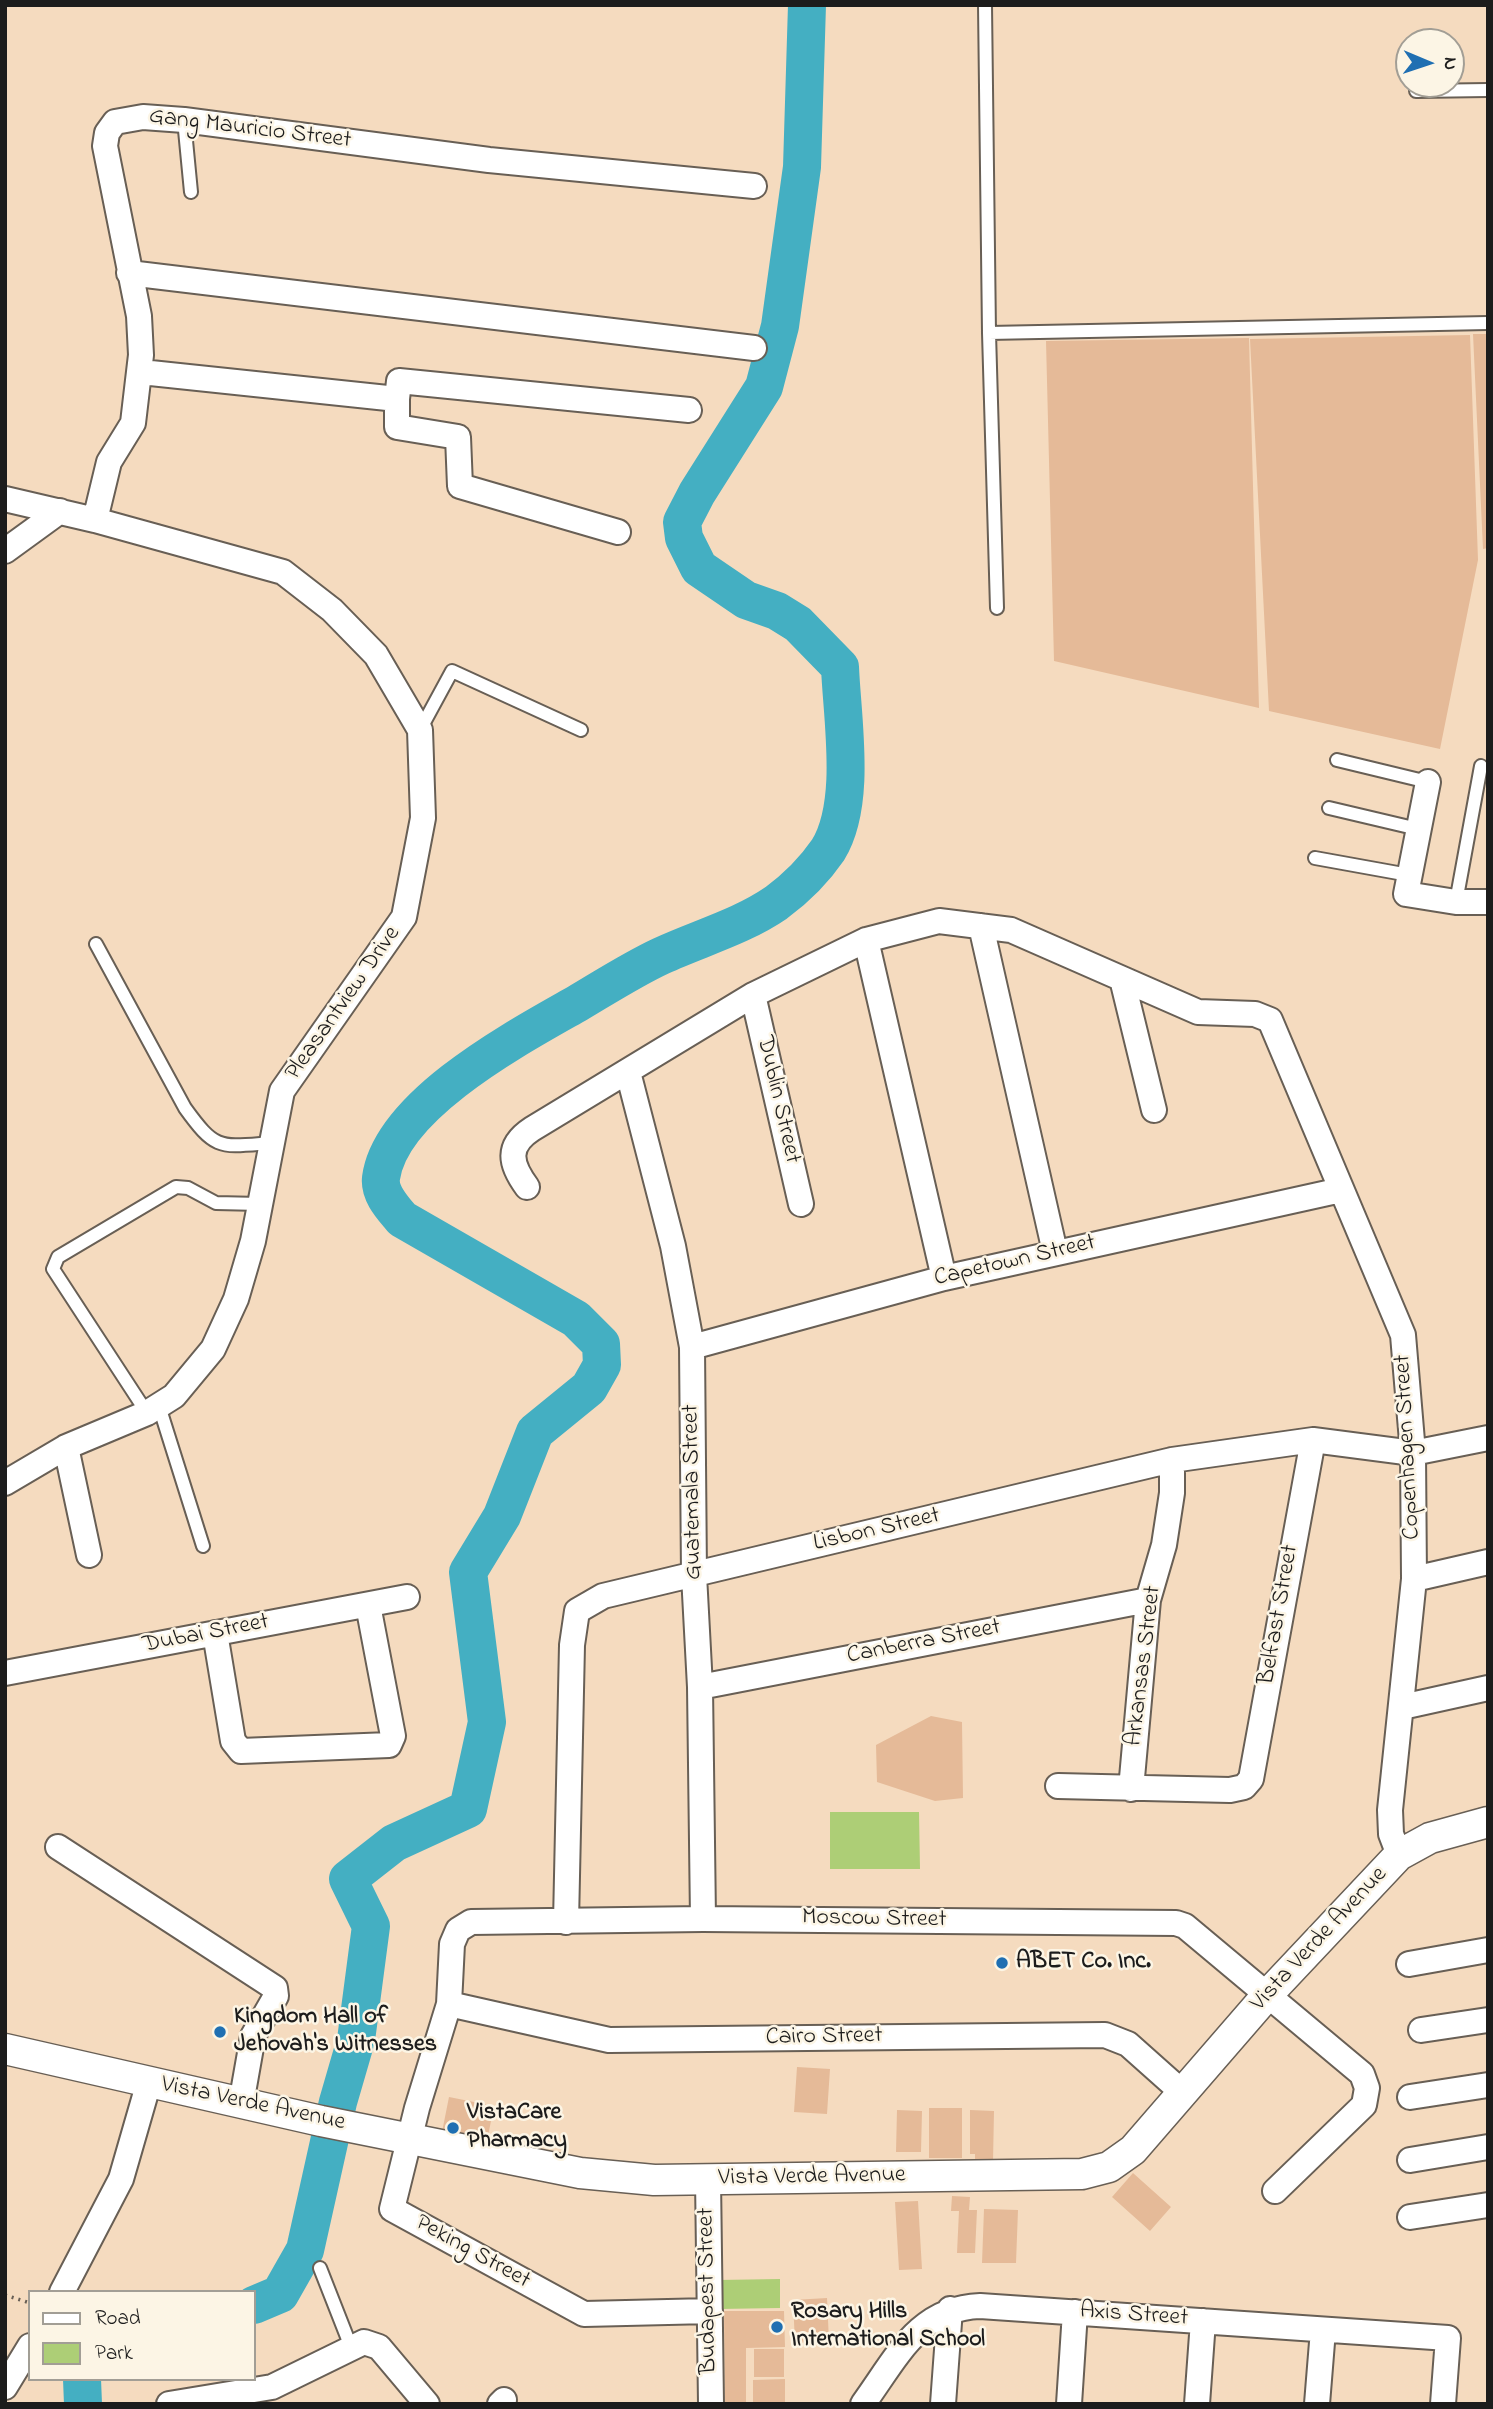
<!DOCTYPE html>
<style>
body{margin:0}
#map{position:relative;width:1493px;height:2409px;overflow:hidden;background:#f5dbbf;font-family:"Indie Flower",sans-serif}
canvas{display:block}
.frame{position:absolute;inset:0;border:7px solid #1c1c1c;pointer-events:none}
.legend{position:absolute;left:28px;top:2290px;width:228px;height:91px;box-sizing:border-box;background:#fcf5e5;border:2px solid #a29e95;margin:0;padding:9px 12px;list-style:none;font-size:21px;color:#1c1c1c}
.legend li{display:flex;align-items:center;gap:14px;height:35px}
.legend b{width:35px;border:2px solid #a29e95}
.north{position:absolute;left:1395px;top:28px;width:70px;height:70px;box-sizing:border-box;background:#fcf5e5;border:2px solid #a29e95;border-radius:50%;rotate:92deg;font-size:19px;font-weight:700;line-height:28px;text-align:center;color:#1c1c1c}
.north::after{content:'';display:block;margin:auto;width:24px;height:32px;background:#1f6fb2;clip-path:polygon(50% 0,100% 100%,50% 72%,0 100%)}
</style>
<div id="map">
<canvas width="1493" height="2409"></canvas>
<div class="frame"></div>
<ul class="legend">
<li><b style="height:9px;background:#fff"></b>Road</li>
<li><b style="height:19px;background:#adce76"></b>Park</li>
</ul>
<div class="north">N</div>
</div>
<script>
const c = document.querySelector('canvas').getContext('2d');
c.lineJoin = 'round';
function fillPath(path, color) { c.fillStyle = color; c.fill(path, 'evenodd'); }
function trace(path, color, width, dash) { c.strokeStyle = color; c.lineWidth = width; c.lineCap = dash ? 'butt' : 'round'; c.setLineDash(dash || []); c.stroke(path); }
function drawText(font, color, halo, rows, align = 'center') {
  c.font = font + ' "Indie Flower",sans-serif'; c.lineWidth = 5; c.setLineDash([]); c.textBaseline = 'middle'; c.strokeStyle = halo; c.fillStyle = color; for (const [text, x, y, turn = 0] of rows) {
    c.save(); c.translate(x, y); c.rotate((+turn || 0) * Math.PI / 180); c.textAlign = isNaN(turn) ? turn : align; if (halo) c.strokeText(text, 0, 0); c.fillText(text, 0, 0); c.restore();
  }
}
fillPath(new Path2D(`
 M830,1812H919L920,1869H830Z
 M780,2279V2308L719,2309L718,2280Z`), '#adce76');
trace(new Path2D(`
 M254,2305L280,2294L305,2250L338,2102L356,2040L371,1926L348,1879L394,1843L468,1809L487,1722L468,1572L502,1516L535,1432L589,1388L602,1365L601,1344L576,1319L402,1219C393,1208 379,1194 381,1178C391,1104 520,1036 578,1003C605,987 633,969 661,956C700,938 741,927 776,903C795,889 815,869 828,850C857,803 842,719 840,667L798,624L777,611L746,600L699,568L684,538L682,522L697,493L764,387L780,326L802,167L807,5
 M82,2379L83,2404`), '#44afc2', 38);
fillPath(new Path2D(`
 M1473,334H1488V548L1483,549Z
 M1470,335L1478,560L1440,749L1269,711L1250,339Z
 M1249,338L1259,708L1054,661L1046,341Z
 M931,1716L962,1722L963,1798L935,1801L877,1782L876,1745Z
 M797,2067L830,2069L827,2114L794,2112Z
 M449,2097L494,2106L487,2141L442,2132Z
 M929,2108H962V2158H929Z
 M897,2110L922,2111L921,2152H896Z
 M970,2110L994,2111L993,2162H975V2154H970Z
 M1133,2173L1171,2207L1150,2231L1112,2197Z
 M952,2196L970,2197L969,2210H977L975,2253H957L959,2211H951Z
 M918,2201L922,2269L899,2270L895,2202Z
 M984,2209L1018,2210L1016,2263H982Z
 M827,2298L829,2341L795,2343L793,2300Z
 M724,2311H784L785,2347L746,2348V2402H725Z
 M754,2349H784V2377H754Z
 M785,2379V2404H753V2380Z`), '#e5ba98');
const service = new Path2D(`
 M985,5L989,333L997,608
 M1416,91L1488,90
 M184,120L191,192
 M989,333L1488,323
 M420,730L452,671L581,730
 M1337,760L1428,782
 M1329,808L1418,829
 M1315,858L1409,875
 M1456,902L1481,766
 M96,944L185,1108C216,1151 220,1147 271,1143
 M159,1406L203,1546
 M147,1413L53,1269L58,1257L176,1187L188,1188L216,1203L260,1204
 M320,2268L351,2347`);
const minor = new Path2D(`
 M129,273L754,348
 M141,372L397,399L399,381L689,410
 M397,399V427L458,437L460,486L618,532
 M5,499L95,520L283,572L332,610L376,655L420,730L423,818L404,917L282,1091L253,1241L236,1299L213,1349L174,1396L147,1413L66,1447L5,1483
 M95,520L109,462L133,423L141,355L139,316L105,146L107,133L115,122L143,117L184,120L489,160L754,186
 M5,551L60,511
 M1428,782L1406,894L1456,902H1488
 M981,926L1055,1252
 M866,940L944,1278
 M1122,979L1154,1110
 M753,995L801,1204
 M628,1072L673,1246L692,1347L694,1575L700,1687L703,1919
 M527,1187C510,1164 506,1146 532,1129L753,995L866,940L939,921L1011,930L1198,1012L1255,1014L1270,1020L1403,1335L1413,1453L1414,1579L1390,1810L1391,1834L1399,1855
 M692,1347L944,1278L1341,1190
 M66,1447L89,1555
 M1414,1579L1488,1562
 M215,1633L233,1741L241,1751L389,1745L393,1736L368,1605
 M5,1673L407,1597
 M700,1687L1148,1600
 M1402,1707L1488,1688
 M1058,1786L1230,1790L1244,1787L1251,1779L1313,1440
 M1131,1789L1148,1600L1164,1545L1172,1493V1460
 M58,1847L275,1988L276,1996L253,2036L241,2104
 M566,1922L572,1645L577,1611L603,1596L1172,1460L1313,1440L1413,1453L1488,1438
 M1409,1964L1488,1950
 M449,2004L609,2040L1105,2035L1128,2044L1183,2093
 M1421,2030L1488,2020
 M1410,2097L1488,2085
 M1410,2160L1488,2147
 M708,2179L711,2404
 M1410,2217L1488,2205
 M62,2292L121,2179L149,2082
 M710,2311L584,2314L392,2209L417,2108L449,2004L452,1944L458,1930L471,1922L703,1919L1176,1923L1185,1926L1362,2074L1367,2088L1364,2105L1275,2191
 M5,2387L30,2346
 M169,2404L272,2387L364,2342L379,2347L427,2404
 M500,2404L504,2400
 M863,2404C896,2359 918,2308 980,2306L1448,2338L1443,2404
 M943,2404L950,2309
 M1069,2404L1075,2312
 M1197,2404L1203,2321
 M1317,2404L1323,2330`);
const tertiary = new Path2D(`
 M5,2049L321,2121L580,2173L654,2180L1082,2174L1109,2167L1133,2150L1269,1993L1399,1855L1430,1838L1488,1822`);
trace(service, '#685f55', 16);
trace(minor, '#685f55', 28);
trace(tertiary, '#685f55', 33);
trace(new Path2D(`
 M5,2295L30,2303`), '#685f55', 3.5, [2, 5]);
trace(service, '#fff', 12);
trace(minor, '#fff', 24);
trace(tertiary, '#fff', 30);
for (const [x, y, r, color] of [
 [1002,1963,7,"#1f6fb2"],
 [220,2032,7,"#1f6fb2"],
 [453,2128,7,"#1f6fb2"],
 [777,2327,7,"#1f6fb2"]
]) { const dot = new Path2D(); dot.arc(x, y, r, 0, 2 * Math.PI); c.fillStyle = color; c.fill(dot); trace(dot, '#fcf5e5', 2.5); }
drawText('24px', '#1c1c1c', '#fcf5e5', [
 ["Gang Mauricio Street",250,130,7],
 ["Pleasantview Drive",344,1004,-55],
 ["Dublin Street",777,1100,77],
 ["Capetown Street",1015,1262,-13],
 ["Copenhagen Street",1409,1447,-93],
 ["Guatemala Street",694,1492,-91],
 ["Lisbon Street",877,1531,-13],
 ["Belfast Street",1280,1615,-80],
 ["Dubai Street",206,1635,-11],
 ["Canberra Street",924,1643,-11],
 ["Arkansas Street",1145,1666,-83],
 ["Moscow Street",874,1920,1],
 ["Vista Verde Avenue",1320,1940,-47],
 ["Cairo Street",824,2038,-1],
 ["Vista Verde Avenue",253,2105,12],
 ["Vista Verde Avenue",812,2178,-1],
 ["Peking Street",472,2253,29],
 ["Budapest Street",709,2291,-91],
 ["Axis Street",1134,2316,4]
]);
drawText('bold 24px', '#1c1c1c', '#fcf5e5', [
 ["ABET Co. Inc.",1016,1963],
 ["Kingdom Hall of",234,2018],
 ["Jehovah's Witnesses",234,2046],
 ["VistaCare",467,2114],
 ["Pharmacy",467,2142],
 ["Rosary Hills",791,2313],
 ["International School",791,2341]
], 'left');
</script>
